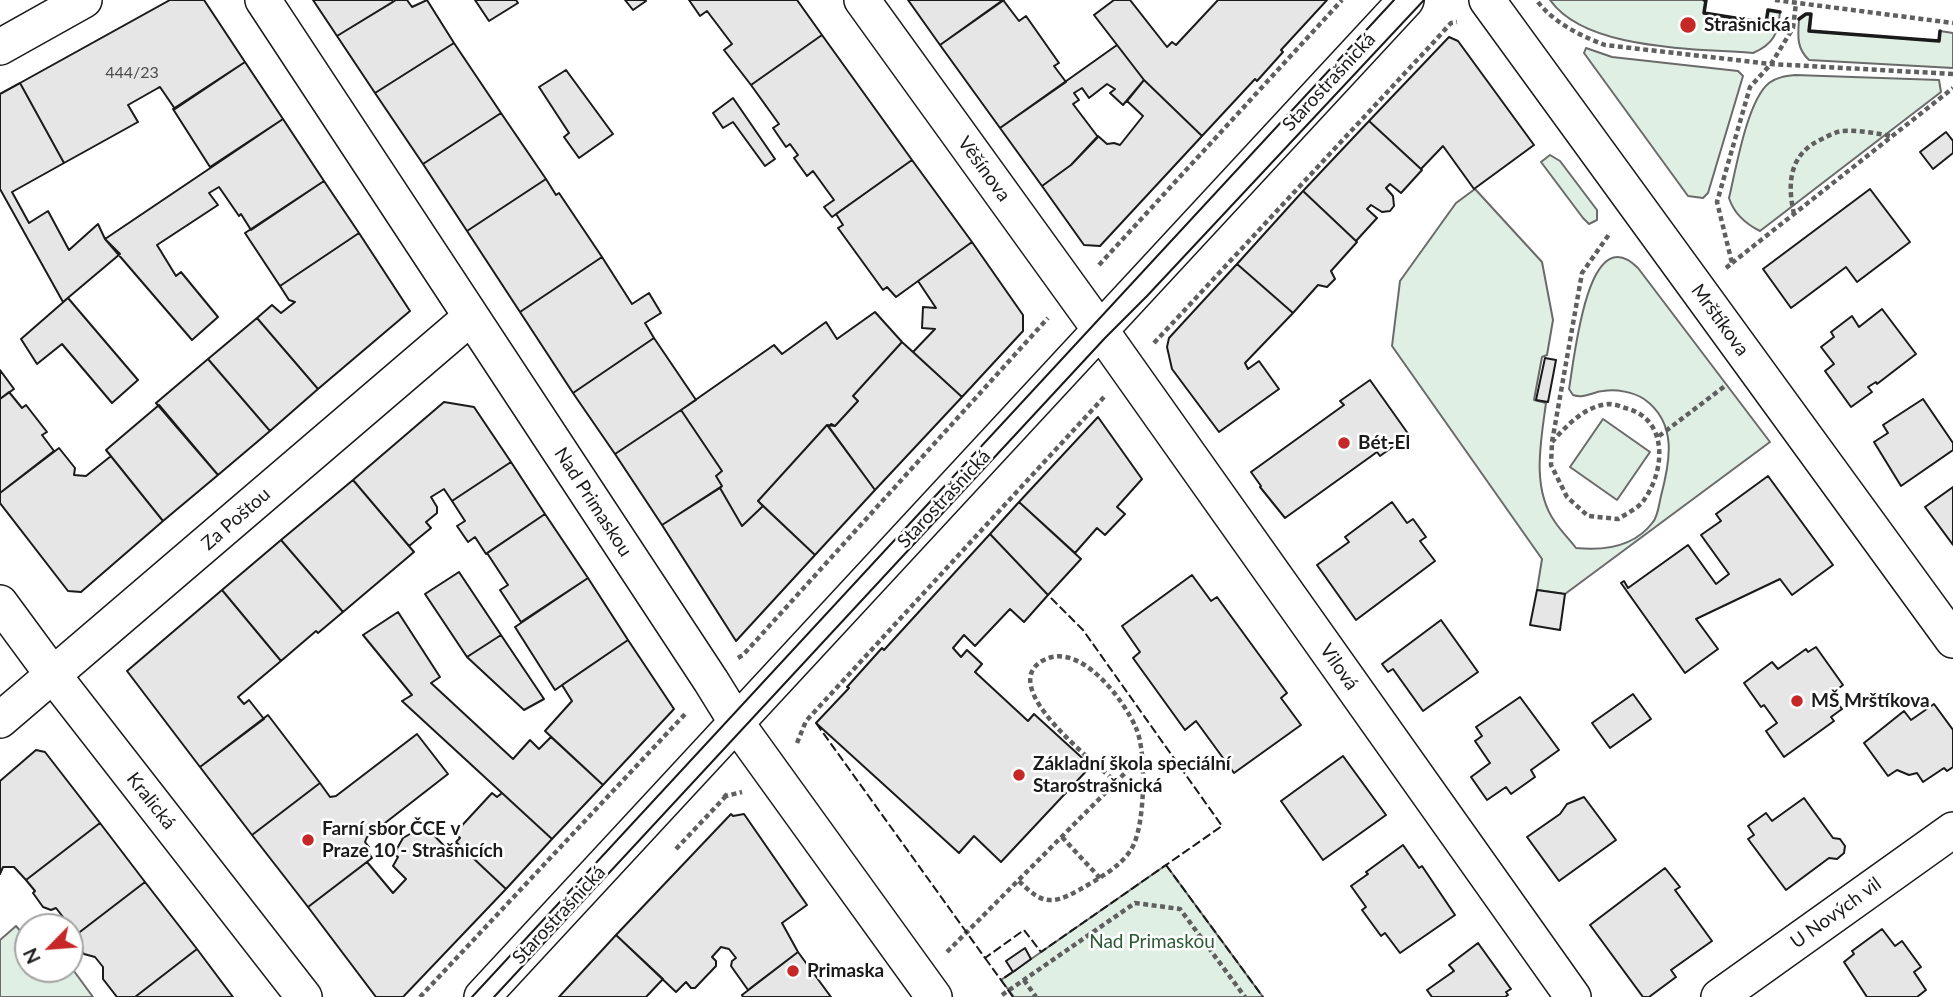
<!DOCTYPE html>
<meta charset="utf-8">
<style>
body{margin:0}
#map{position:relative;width:1953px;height:997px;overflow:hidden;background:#fff;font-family:Lato,sans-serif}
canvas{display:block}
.north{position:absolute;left:14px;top:913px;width:70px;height:70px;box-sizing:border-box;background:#fff;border:2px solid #a3a3a3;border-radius:50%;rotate:245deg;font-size:19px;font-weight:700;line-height:28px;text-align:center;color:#1a1a1a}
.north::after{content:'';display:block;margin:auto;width:24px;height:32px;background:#c62828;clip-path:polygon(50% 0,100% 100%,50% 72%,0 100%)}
</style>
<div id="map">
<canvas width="1953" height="997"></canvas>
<div class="north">N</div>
</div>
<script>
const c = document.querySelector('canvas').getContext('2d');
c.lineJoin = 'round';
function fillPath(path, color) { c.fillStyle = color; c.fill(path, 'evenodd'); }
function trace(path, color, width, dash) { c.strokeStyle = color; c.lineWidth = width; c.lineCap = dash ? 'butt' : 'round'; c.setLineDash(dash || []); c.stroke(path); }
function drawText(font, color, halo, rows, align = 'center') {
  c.font = font + ' Lato,sans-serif'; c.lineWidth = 5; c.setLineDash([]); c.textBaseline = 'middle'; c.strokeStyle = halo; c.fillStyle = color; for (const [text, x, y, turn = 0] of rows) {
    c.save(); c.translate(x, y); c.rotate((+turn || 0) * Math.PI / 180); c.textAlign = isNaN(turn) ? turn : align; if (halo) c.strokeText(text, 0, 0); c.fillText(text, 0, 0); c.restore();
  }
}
const green = new Path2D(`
 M1550,0H1706L1704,13L1766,23L1768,10L1780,12C1778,33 1774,44 1753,53C1695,48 1586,51 1550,0Z
 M1806,14H1811L1810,31L1939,41L1940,31L1953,33V68L1809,60C1796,48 1798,35 1799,19Z
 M1586,48L1612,57L1738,71L1743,76L1708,193L1703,198L1688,196L1584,53Z
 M1795,75L1939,80L1941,92L1760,231C1746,224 1734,214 1729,198C1736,169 1747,101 1769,83C1777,77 1786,76 1795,75Z
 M1550,155L1560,161L1597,210V220L1589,224L1583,218L1541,162Z
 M1475,189L1542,262L1553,320L1547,355L1542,357L1534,400L1546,403C1541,441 1531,488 1555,522C1561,531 1569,539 1576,548C1605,551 1635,546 1653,522C1658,516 1659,504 1661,496C1670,462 1678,423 1644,399C1633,392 1617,389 1603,391C1592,392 1584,399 1573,395L1569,389C1574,362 1587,216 1638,268L1770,442L1565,594L1537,590L1542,559L1392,346L1400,281L1456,203Z
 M1603,419L1650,452L1617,500L1570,467Z
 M1166,865L1263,997H1014L1001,980Z
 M16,926L28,940V969H61L64,973L71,967L93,997H0V940Z`);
fillPath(green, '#e0efe3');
trace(green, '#6a6a6a', 2);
const building = new Path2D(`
 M170,0H204L245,62L175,109L160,87L158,88L128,105L138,122L64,163L20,83Z
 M313,0H392L393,2L337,36Z
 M396,0H407L412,7L427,0L454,43L375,93L337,36Z
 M475,0H516L518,3L489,21Z
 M625,0H645L646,1L633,10Z
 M689,0H797L822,35L751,85L724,50L732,44L707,11L700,16Z
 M908,0H1004L940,45Z
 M1003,0L1019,21L1026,16L1059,63L1054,66L1066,82L1000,128L940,45Z
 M1114,0H1130L1167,47L1172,42L1176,45L1218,0H1327L1281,50L1283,52L1257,81L1255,79L1202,136L1144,80L1094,15Z
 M822,35L912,160L832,217L824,207L834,200L813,171L807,176L794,158L798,155L790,144L786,147L773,128L779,124L751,85Z
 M1449,37L1458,41L1534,145L1474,189L1443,146L1421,169L1369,121Z
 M454,43L501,113L423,164L375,93Z
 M1117,45L1144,80L1123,105L1110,93L1115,89L1107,84L1089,98L1082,88L1074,93L1079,100L1073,104L1098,137L1071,165L1042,186L1000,128Z
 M245,62L283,119L210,167L173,109Z
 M566,70L613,134L579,158L564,137L569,133L539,87Z
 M1144,80L1202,136L1100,246L1084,245L1042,186L1071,165L1098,136L1107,144L1114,143L1120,145L1143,116L1127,101Z
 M20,83L64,163L12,192L29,223L48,211L69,250L98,224L105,239L120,254L63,302L0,189V94Z
 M733,98L775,159L765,166L733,122L723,128L713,113Z
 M501,113L546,179L467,231L423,164Z
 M283,119L324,181L251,230L241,214L239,216L219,187L209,193L218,205L157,245L176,276L181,272L218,317L192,340L105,239Z
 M1369,121L1422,170L1401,193L1390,184L1386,188L1393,196L1394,206L1390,211L1382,212L1371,205L1367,209L1377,218L1356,241L1303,191Z
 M1946,132L1953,141V153L1933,169L1920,152Z
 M912,160L972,242L896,297L887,287L883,290L838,228L843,225L836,214Z
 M546,179L556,195L559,193L602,257L520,312L467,231Z
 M324,181L359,233L280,286L245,233Z
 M1870,189L1910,242L1857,282L1846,267L1791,308L1763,269Z
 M1303,191L1357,242L1331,271L1335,279L1327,287L1318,285L1293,313L1237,264Z
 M359,233L410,311L318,389L257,318L272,305L281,313L295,302L289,300L280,286Z
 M972,242L1023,315V331L962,397L913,352L935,329L922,328L923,307L936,308L918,281Z
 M602,257L632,304L649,293L661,313L645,323L654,338L573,393L520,312Z
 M1237,264L1293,313L1245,363L1248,369L1259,361L1279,389L1219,432L1172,369L1167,347L1169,338Z
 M68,298L138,380L112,403L62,344L37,364L21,339Z
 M1882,309L1916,354L1877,384L1876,382L1868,387L1872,392L1851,407L1825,371L1834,364L1821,347L1834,337L1831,332L1852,316L1859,327Z
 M875,312L902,342L853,396L858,401L835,426L827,425L758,501L763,506L742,526L720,488L722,486L716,476L722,471L681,410L774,345L782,354L826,322L837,339Z
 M257,318L318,389L270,431L208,359Z
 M654,338L696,400L615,454L573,393Z
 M902,342L962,397L875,490L829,427L831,424L835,426L858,401L853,396Z
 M1545,358L1556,360L1548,402L1536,400Z
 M208,359L270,431L218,475L156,403Z
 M0,370L14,389L0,399Z
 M1370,380L1409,435L1380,456L1377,452L1285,518L1260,487L1261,486L1251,472L1344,405L1340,401Z
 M9,392L22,408L26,405L47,432L42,435L54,451L0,493V399Z
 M1923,399L1953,443V450L1901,486L1874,442L1888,433L1883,425Z
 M444,402L474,407L511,462L452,501L444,489L431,497L437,507V513L426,522L431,528L409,546L353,480Z
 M159,405L218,475L163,521L106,450Z
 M681,410L722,471L716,476L722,486L662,525L615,454Z
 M1098,417L1142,479L1117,507L1125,514L1105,535L1097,528L1075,553L1019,502Z
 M827,425L875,490L815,555L758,501Z
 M59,448L75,468L74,475L86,476L111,456L163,521L81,592L68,591L0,503V493Z
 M511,462L545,514L486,554L475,537L468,542L457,526L465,521L452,501Z
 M1768,476L1833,565L1792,595L1780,579L1696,619L1718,649L1685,673L1621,583L1624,581L1628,588L1688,545L1716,584L1729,574L1701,535L1721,521L1716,514Z
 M353,480L414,552L343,612L281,540Z
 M1953,487V545L1925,507Z
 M720,488L742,526L763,506L815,555L736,641L662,525Z
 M1019,502L1081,559L1048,595L990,534Z
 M1392,502L1407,523L1413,519L1426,537L1420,541L1435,561L1356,620L1317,565L1349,542L1345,537Z
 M545,514L588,578L521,622L500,590L508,585L487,553Z
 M990,534L1048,595L1024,622L1010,609L975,646L964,635L953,648L961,657L967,650L982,664L975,672L1028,721L1034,714L1091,766L1001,862L974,836L959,853L816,723L849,688L847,687L882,648L884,650Z
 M281,540L343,612L318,633L316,631L281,661L222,590Z
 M459,572L501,635L467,657L425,594Z
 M1192,575L1211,601L1217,597L1287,693L1281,698L1301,725L1234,773L1196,721L1185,730L1133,658L1140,652L1122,626Z
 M588,578L628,640L555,690L515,627Z
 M222,590L281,661L238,697L244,704L249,700L264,719L200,767L127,671Z
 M1537,590L1565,594L1560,630L1530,625Z
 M398,612L440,677L431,683L513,759L530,740L539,749L551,737L603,785L552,839L402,701L412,695L363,635Z
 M1441,620L1478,672L1423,711L1393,669L1388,672L1382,664Z
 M501,635L544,699L524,710L467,657Z
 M628,640L674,709L603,785L545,731L572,701L562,685Z
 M1816,647L1843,685L1835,691L1838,694L1834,698L1842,709L1831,717L1834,721L1784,757L1766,731L1777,723L1764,705L1761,707L1744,683L1772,662L1778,669L1806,649L1808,652Z
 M1633,694L1651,719L1610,748L1592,723Z
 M1520,697L1559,750L1531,770L1535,777L1511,794L1506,787L1487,800L1471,777L1490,763L1475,741L1482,736L1476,727Z
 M1934,704L1953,730V767L1947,771L1944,768L1923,782L1917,773L1909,775L1897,770L1888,776L1864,743L1904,711L1911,720Z
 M268,715L320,783L252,835L200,767Z
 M417,734L448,774L367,837L365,842L369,847L366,849L372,858L308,907L252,835L320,783L330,797L336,796Z
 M36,750L45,752L100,823L26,880L14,867H3L0,874V781Z
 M1343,756L1386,815L1323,860L1281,801Z
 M492,793L497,797L502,793L552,839L506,889L456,842L460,838L455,833Z
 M1584,797L1616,840L1559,881L1527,837L1560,814L1567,804Z
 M1804,798L1833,838L1840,839L1845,846L1844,853L1837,859L1829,858L1786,890L1748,839L1754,835L1748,826L1766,813L1772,821Z
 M731,814L733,816L744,814L807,905L782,923L798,952L748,990L731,966L732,961L736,958L729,949L721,947L712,957L716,961V966L695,988H691L686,982L676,992L616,935Z
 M100,823L145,882L72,938L70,927H63L59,921L63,917L56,908L51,910L43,907L33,893L35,891L26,880Z
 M428,829L448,850L456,842L506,889L403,997H376L308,907L367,862L393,893L406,879L393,866L398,857L394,854L403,838L415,831L420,835Z
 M1403,845L1419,868L1422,866L1455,915L1400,953L1385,933L1381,936L1362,910L1366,907L1351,886L1368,874L1366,872Z
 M1665,868L1680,887L1675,890L1712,941L1671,970L1676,977L1649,997H1643L1590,925Z
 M145,882L197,949L135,997H117L103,979V967L95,957L84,954L72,938Z
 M1882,929L1895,946L1902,941L1921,967L1914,972L1926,990L1917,997H1867L1844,962L1854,954L1852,951Z
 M616,935L663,979L646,997H559Z
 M1478,943L1511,989L1506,992L1508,995L1505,997H1432L1427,990L1454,971L1449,965Z
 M1025,948L1031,959L1013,972L1006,961Z
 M197,949L233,997H135Z
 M798,952L831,997H743L742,995Z`);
fillPath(building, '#e6e6e6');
trace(building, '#1a1a1a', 2);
const minor = new Path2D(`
 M263,0L711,681L742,731L934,997
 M862,0L1096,324L1573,997
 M1487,0L1953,640
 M0,47L84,0
 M0,603L53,675L304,997
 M0,720L471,317
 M482,997L1406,0
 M1719,997L1953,830`);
trace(minor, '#1a1a1a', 38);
trace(new Path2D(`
 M1775,0L1953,23
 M1538,2C1554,23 1581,36 1605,45L1771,64L1953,74
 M1794,214C1787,183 1789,154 1822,139C1828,136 1835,132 1842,131C1859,130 1875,133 1891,136
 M1732,263L1953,88
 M1099,265L1342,0
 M1726,268L1732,263L1717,202L1750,87L1771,64L1793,28L1796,3
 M1154,343L1431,45L1451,23L1457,22
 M1659,436L1725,386
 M1552,442C1566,426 1586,405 1609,404C1614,404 1620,406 1625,408C1668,418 1666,469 1644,500C1639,508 1626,514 1618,519L1588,516L1567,497L1551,465L1552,442L1582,273L1610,233
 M738,658L743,655L1048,318
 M797,743L806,721L1104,397
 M724,794L726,796L742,792
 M1062,837L1100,878
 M676,849L726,796
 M1019,881C1041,903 1050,906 1079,890C1098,879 1121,867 1132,848C1145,826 1147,752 1136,728C1124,700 1079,639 1042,661C996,688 1098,765 1116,782
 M947,952L1141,757
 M1024,980L1036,997
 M1002,995L1135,903L1180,909L1245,997
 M420,997L687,712`), '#5f5f5f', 4.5, [5, 3.5]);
trace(minor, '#fff', 35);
trace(new Path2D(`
 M472,997L1394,0
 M494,997L1105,338L1147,296L1424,0`), '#1a1a1a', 2);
trace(new Path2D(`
 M816,723L985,958L1024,930L1041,952L1222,826L1083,630L1048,595
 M1166,865L1263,997
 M985,958L1001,980
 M1013,997L1001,980L1016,970`), '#1a1a1a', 2, [9, 3.5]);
trace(new Path2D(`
 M1704,0H1706L1704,13L1766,23L1768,10L1780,12
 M1799,19L1806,14H1811L1809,31L1939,41L1940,31`), '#1a1a1a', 3.5);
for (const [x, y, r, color] of [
 [1688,25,9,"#c62828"],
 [1344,443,7,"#c62828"],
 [1797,701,7,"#c62828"],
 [1019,775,7,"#c62828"],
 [308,840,7,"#c62828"],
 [793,971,7,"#c62828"]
]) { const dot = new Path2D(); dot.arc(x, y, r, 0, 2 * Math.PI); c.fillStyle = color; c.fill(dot); trace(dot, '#fff', 2.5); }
drawText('16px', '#4d4d4d', null, [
 ["444/23",132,73]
]);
drawText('bold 19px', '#1a1a1a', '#fff', [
 ["Strašnická",1704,25],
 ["Bét-El",1358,443],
 ["MŠ Mrštíkova",1811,701],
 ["Základní škola speciální",1033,764],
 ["Starostrašnická",1033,786],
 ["Farní sbor ČCE v",322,829],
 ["Praze 10 - Strašnicích",322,851],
 ["Primaska",807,971]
], 'left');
drawText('19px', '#1a1a1a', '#fff', [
 ["Starostrašnická",1329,82,-47],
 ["Věšínova",984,169,54],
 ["Mrštíkova",1720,320,54],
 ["Starostrašnická",944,499,-47],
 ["Nad Primaskou",593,502,57],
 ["Za Poštou",236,519,-41],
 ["Vilová",1339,667,55],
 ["Kralická",151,801,52],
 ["U Nových vil",1836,913,-36],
 ["Starostrašnická",559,915,-47]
]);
drawText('19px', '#2b5a34', '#fff', [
 ["Nad Primaskou",1152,942]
]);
</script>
